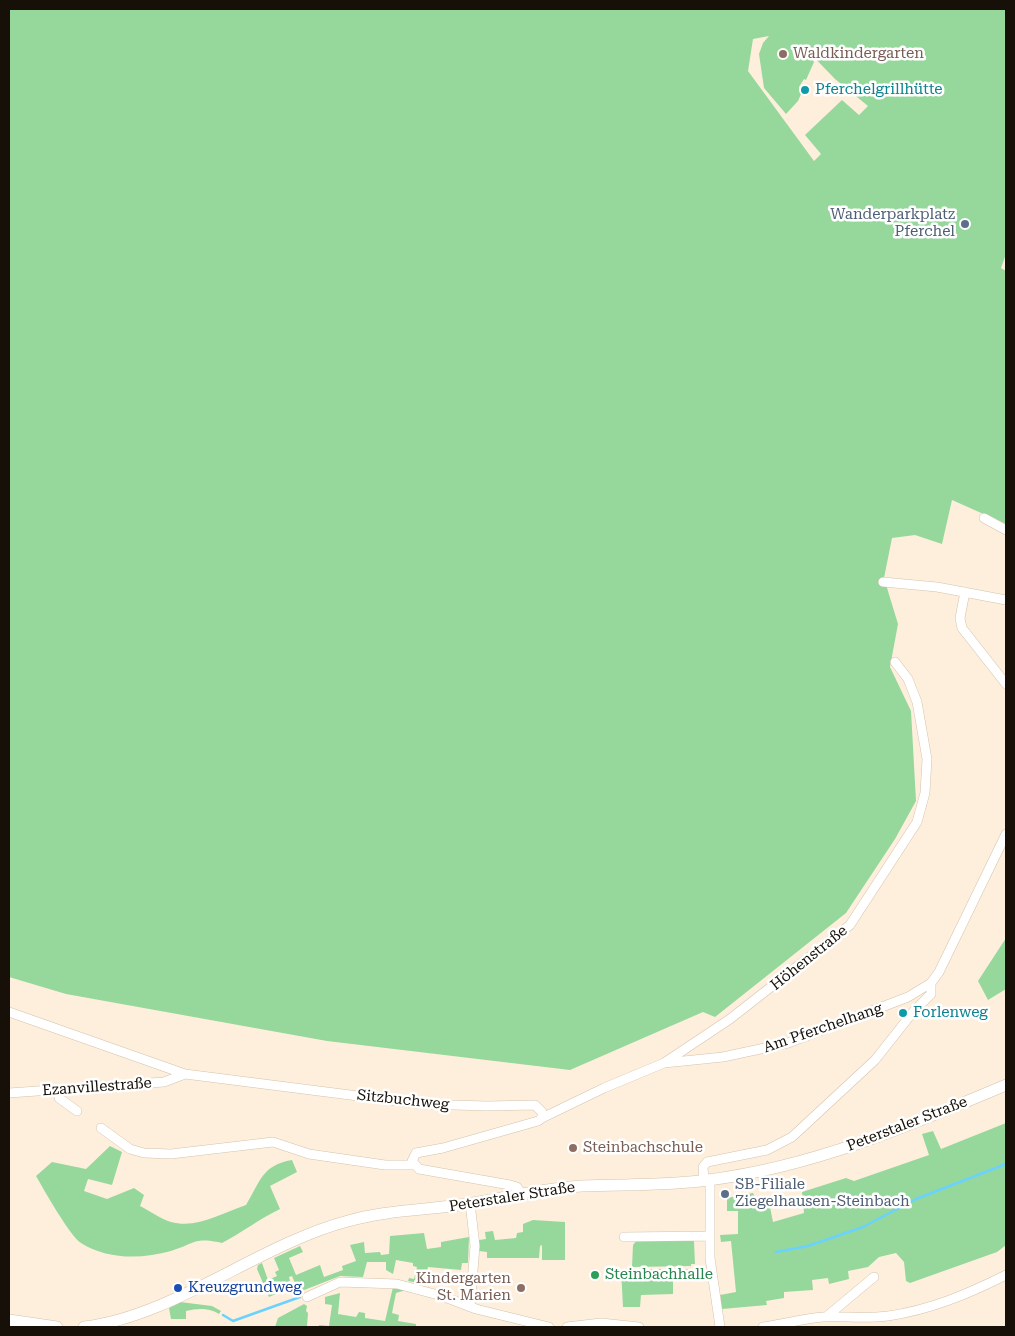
<!DOCTYPE html>
<meta charset="utf-8">
<style>
body{margin:0}
#map{position:relative;width:1015px;height:1336px;overflow:hidden;background:#feefdd;font-family:"Roboto Serif",serif}
canvas{display:block}
.frame{position:absolute;inset:0;border:10px solid #161008;pointer-events:none}
</style>
<div id="map">
<canvas width="1015" height="1336"></canvas>
<div class="frame"></div>
</div>
<script>
const c = document.querySelector('canvas').getContext('2d');
c.lineJoin = 'round';
function fillPath(path, color) { c.fillStyle = color; c.fill(path, 'evenodd'); }
function trace(path, color, width, dash) { c.strokeStyle = color; c.lineWidth = width; c.lineCap = dash ? 'butt' : 'round'; c.setLineDash(dash || []); c.stroke(path); }
function drawText(font, color, halo, rows, align = 'center') {
  c.font = font + ' "Roboto Serif",serif'; c.lineWidth = 5; c.setLineDash([]); c.textBaseline = 'middle'; c.strokeStyle = halo; c.fillStyle = color; for (const [text, x, y, turn = 0] of rows) {
    c.save(); c.translate(x, y); c.rotate((+turn || 0) * Math.PI / 180); c.textAlign = isNaN(turn) ? turn : align; if (halo) c.strokeText(text, 0, 0); c.fillText(text, 0, 0); c.restore();
  }
}
fillPath(new Path2D(`
 M9,9H1006V254L1001,268L1006,271V524L952,500L942,544L915,535L892,538L884,578L898,624L890,667L911,711L916,801L895,839L846,913L715,1017L703,1012L570,1070L327,1041L66,994L9,977ZM769,36L763,43L759,54L764,88L786,114L798,101L801,94L799,87L804,79L806,80L814,62L806,49L835,79L868,106L859,115L842,100L805,135L821,154L814,161L748,71L753,39Z
 M1006,938V989L988,1000L978,981Z
 M1006,1123V1245L997,1252L910,1283L906,1281L904,1262L896,1253L879,1257L868,1267L848,1271L849,1279L829,1284L828,1278L812,1280L813,1290L784,1292V1298L766,1301L767,1305L722,1309L720,1295L736,1292L731,1241L721,1242L720,1235L738,1234V1211H727V1198L753,1193L758,1203L769,1202L773,1222L804,1213L802,1192L846,1178L854,1181L929,1155L922,1134L933,1131L941,1149Z
 M110,1146L122,1152L112,1185L88,1179L84,1191L107,1199L134,1188L144,1195L140,1206C150,1211 161,1219 171,1222C197,1229 222,1213 246,1205C260,1182 262,1165 292,1160L297,1172L270,1186L280,1209C259,1219 243,1232 222,1243C193,1237 197,1243 171,1251C142,1259 108,1260 81,1243C70,1236 44,1190 36,1176L52,1162L86,1169Z
 M533,1220L565,1222V1260H542V1245L540,1246L539,1258H487V1252L479,1251V1240L486,1239L485,1232L493,1231L495,1240L516,1238L517,1233L523,1232V1224Z
 M424,1233L427,1249L441,1247V1242L469,1237L468,1263H462L461,1270L428,1267L423,1284L408,1281L409,1278L414,1279L417,1267L413,1266V1263L396,1260L393,1274L386,1270V1262H367L363,1277L340,1276L299,1292L292,1276L289,1277L290,1281L276,1286L278,1293L269,1297L257,1269L258,1265L262,1263L268,1280L277,1276L275,1272L279,1270L274,1258L300,1246L303,1252L289,1258L296,1275L320,1265L324,1277L343,1270L342,1266L356,1261L350,1245L364,1242L365,1253L380,1252L381,1255L389,1254L390,1236Z
 M637,1240L694,1241L695,1264H691V1266L632,1267L633,1245Z
 M621,1269H688V1274H673V1294L641,1295L640,1307H623Z
 M393,1287L406,1290L396,1293L392,1313L399,1315L398,1321L416,1324V1327H319V1325L329,1326L332,1305L325,1304V1297L340,1293L338,1314L356,1317L359,1312L365,1313V1318L385,1321Z
 M180,1302L212,1306L221,1311L219,1314C207,1307 197,1309 186,1311V1319H171L169,1308Z
 M304,1304L307,1306L306,1311L308,1313L307,1327H275L278,1318Z`), '#96d79c');
trace(new Path2D(`
 M776,1252L808,1246L863,1227L916,1199L1006,1164
 M223,1315L233,1321L300,1297`), '#6ad2fe', 2.5);
const street = new Path2D(`
 M984,518L1006,530
 M883,582L937,587L1006,600
 M965,592L960,618L962,628L1006,684
 M9,1012L185,1074L421,1104L487,1106L535,1105L542,1112V1118L538,1121L443,1148L416,1153L412,1161L419,1169L510,1185L517,1187L521,1193
 M664,1063L723,1057L788,1043L908,997L931,983L939,972L1006,834
 M58,1090L59,1098L77,1111
 M9,1093L164,1082L185,1074
 M542,1118L604,1088L664,1063L730,1019L850,925L917,822L925,793L927,759L917,702L908,679L895,662
 M101,1128L130,1149L144,1153L171,1154L273,1142L309,1154L385,1165H413
 M710,1180V1258L720,1327
 M704,1181L703,1167L707,1162L767,1150L792,1137L875,1060L913,1012L931,994V983
 M470,1203L475,1246L470,1307
 M624,1237L710,1236
 M307,1297L340,1282L397,1284L442,1296L476,1309L549,1327
 M826,1317L874,1277
 M567,1327L601,1323L639,1327
 M763,1327C783,1324 802,1319 823,1317C844,1316 865,1319 888,1316C930,1310 968,1294 1006,1275`);
const secondary = new Path2D(`
 M9,1320L57,1327
 M84,1327C174,1316 260,1244 348,1221C386,1210 428,1210 467,1204C506,1198 543,1188 582,1186C624,1184 666,1186 708,1180C812,1167 909,1126 1006,1085`);
trace(street, '#d4c2ab', 10);
trace(secondary, '#d4c2ab', 12);
trace(street, '#fff', 9);
trace(secondary, '#fff', 11);
for (const [x, y, r, color] of [
 [783,54,5,"#8d6e63"],
 [805,90,5,"#0f9aa8"],
 [965,224,5,"#5c6f8a"],
 [903,1013,5,"#0f9aa8"],
 [573,1148,5,"#8d6e63"],
 [725,1194,5,"#5c6f8a"],
 [595,1275,5,"#2e9e5b"],
 [178,1288,5,"#1a4fb4"],
 [521,1288,5,"#8d6e63"]
]) { const dot = new Path2D(); dot.arc(x, y, r, 0, 2 * Math.PI); c.fillStyle = color; c.fill(dot); trace(dot, '#fff', 2); }
drawText('15px', '#785e54', '#fff', [
 ["Waldkindergarten",793,54],
 ["Steinbachschule",583,1148],
 ["Kindergarten",511,1279,"right"],
 ["St. Marien",511,1296,"right"]
], 'left');
drawText('15px', '#0d838f', '#fff', [
 ["Pferchelgrillhütte",815,90],
 ["Forlenweg",913,1013]
], 'left');
drawText('15px', '#4e5e75', '#fff', [
 ["Wanderparkplatz",955,215],
 ["Pferchel",955,232],
 ["SB-Filiale",735,1185,"left"],
 ["Ziegelhausen-Steinbach",735,1202,"left"]
], 'right');
drawText('15px', '#161008', '#fff', [
 ["Höhenstraße",809,958,-39],
 ["Am Pferchelhang",823,1028,-19],
 ["Ezanvillestraße",97,1087,-4],
 ["Sitzbuchweg",403,1100,6],
 ["Peterstaler Straße",907,1124,-21],
 ["Peterstaler Straße",512,1197,-9]
]);
drawText('15px', '#27864d', '#fff', [
 ["Steinbachhalle",605,1275]
], 'left');
drawText('15px', '#164399', '#fff', [
 ["Kreuzgrundweg",188,1288]
], 'left');
</script>
